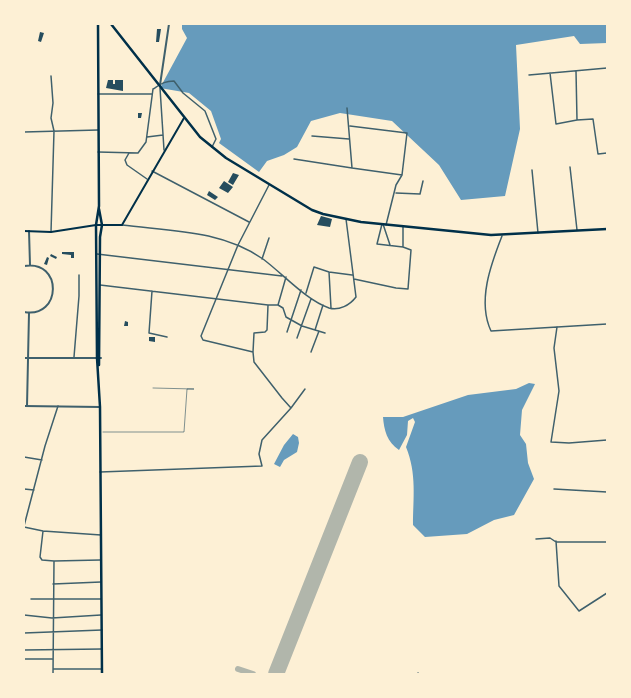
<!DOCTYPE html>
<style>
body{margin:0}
#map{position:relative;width:631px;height:698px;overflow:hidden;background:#fdf0d5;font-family:Arial,sans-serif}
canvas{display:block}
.frame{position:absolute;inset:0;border:25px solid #fdf0d5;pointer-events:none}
</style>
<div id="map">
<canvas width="631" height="698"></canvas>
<div class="frame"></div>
</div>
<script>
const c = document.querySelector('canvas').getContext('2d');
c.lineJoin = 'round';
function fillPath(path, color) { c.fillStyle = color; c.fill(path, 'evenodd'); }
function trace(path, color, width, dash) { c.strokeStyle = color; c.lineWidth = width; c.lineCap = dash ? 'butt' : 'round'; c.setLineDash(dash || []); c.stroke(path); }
fillPath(new Path2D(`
 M182,24H607V43L580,44L574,36L516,45L520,129L505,196L461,200L439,165L392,121L340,113L311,121L297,147L284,155L267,161L259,172L219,143L221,139L211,111L189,93L160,88L187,38L182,29Z
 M529,383L535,384L522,410L520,435L526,444L528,463L534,479L514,515L494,520L467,534L425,537L413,525C413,498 417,474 406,447L415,422L413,418L408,421L407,435L399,450C387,442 384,430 383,417H403L468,395L516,389Z
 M293,434L298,437L299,443L297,452L284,460L280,467L274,464L284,445Z`), '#669bbc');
trace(new Path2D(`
 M238,669L253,674`), '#b1b6ab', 6);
trace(new Path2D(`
 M276,674L360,462`), '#b1b6ab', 16);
fillPath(new Path2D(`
 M157,29H161L159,42H156Z
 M40,32L44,33L41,42L38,41Z
 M108,80H113V84H115V80H123V91L106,88Z
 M138,113H142L141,118H138Z
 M233,173L239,175L233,185L228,182Z
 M224,181L233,187L228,193L219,188Z
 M209,191L218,197L215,200L207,195Z
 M321,216L332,219L330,227L317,225Z
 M62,252H74V258H71V255L62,254Z
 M51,254L57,257L56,259L50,256Z
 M47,257L49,258L47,265L44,264Z
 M125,321L128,322V326H124Z
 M149,337H155V342L149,341Z`), '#264d5e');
trace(new Path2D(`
 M103,432H184L187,389H194L153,388`), '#003049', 0.5);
trace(new Path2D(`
 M576,71L577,120L593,119L598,154L607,153
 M550,73L556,124L577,120
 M529,75L607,68
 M51,76L53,103L51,118L54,131L51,232
 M160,88L164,150
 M98,94H152
 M347,108L352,168L402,175L396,185L386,225
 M350,126L407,133L402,175
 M24,132L98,130
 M312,136L349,139
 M147,137L163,135
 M98,152L138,153L146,142L153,89C161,84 164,81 174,81L183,93L205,111L216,139L212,147
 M129,153L125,160L127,165L147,179
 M294,159L352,168
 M570,167L577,230
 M532,170L538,233
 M152,171L249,222
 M269,185L238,245L201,336L203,340L253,352L254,362L282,398L291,408
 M396,193L420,194L423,181
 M383,224L390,245
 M122,225C170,231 221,230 263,259C283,274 306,300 329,308C339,311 350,305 356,297L346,219
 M403,226V246
 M502,236C491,264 477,301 491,331L607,324
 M97,254L282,276
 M262,259L269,238
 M329,272L331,308
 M286,277L278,305L283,308L286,317L302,326L325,333
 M354,279L396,288L408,289L411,250L403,247L377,244L382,224
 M100,285L268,305L267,330L265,332L254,333L253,352
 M152,291L149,333L167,337
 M306,293L314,267L329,272L352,275
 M268,305H278
 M557,327L554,348L559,391L551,442L569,443L607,440
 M315,330L323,305
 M287,332L301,290
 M297,338L311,299
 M311,352L319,331
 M74,357L79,296V275
 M24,457L42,460
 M100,472L262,466L259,454L262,440L291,408L305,389
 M24,489L34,490
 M554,489L607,492
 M24,526L45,446L58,406
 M24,527L43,531L101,535
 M43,531L40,557L42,560L54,561L100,560
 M536,539L550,538L556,542H607
 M556,541L559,586L579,611L607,593
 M53,584L101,582
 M31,599H101
 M24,615L52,618L101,615
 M24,633L102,630
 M24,650L102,649
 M24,659H52
 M53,669H102
 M418,673L419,674
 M53,674L54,561`), '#3f606c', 1.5);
trace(new Path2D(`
 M160,85L169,24
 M29,231L30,265
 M24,266C63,259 62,319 24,312
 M24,358H101
 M24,406L100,407
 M27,406L29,313`), '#3f606c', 2);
trace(new Path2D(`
 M24,231L51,232L96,225H122L184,118`), '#003049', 2);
trace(new Path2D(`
 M98,24L99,206L96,225L97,358L100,407L102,674
 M111,24L200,137L226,158L312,210L323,214L361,222L491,235L607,229
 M99,209L102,225L100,237L99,365`), '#003049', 2.5);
</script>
